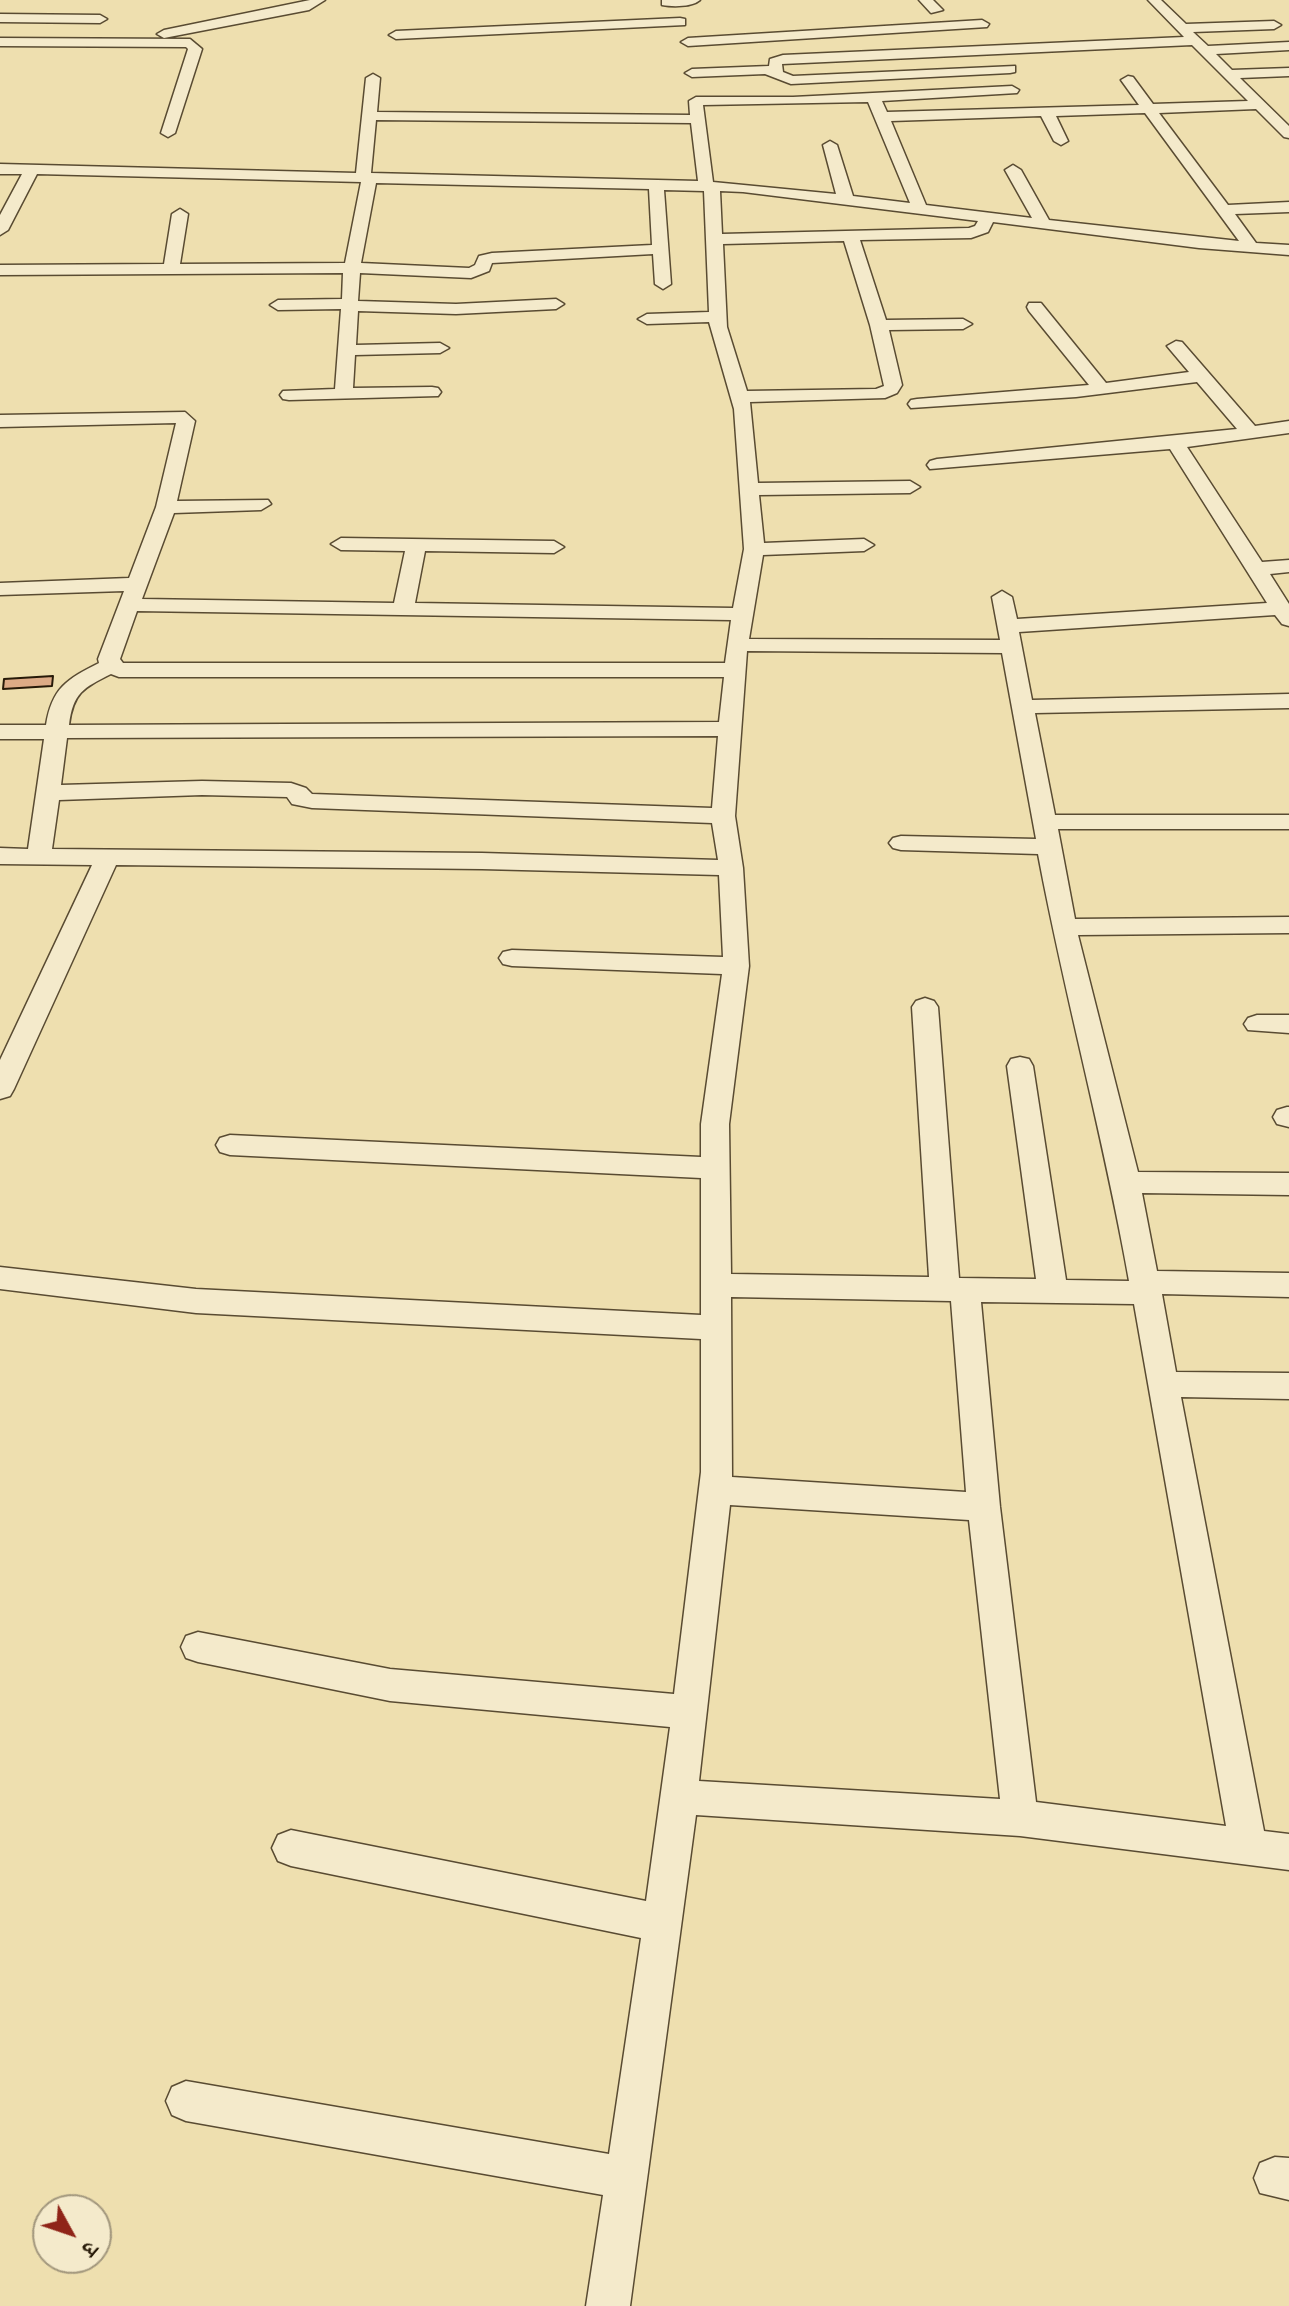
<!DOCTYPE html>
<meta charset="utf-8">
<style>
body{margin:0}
#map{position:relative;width:1289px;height:2306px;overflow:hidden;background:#eedfaf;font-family:"Libre Bodoni","Noto Serif Devanagari",serif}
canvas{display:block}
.north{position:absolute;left:32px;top:2194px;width:80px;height:80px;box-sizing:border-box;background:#f4eacb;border:2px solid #a2977d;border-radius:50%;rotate:130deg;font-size:22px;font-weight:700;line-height:32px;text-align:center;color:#271a08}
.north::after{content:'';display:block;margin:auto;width:28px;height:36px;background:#8f2418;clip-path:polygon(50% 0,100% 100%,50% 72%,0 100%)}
</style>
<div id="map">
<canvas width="1289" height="2306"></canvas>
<div class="north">उ</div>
</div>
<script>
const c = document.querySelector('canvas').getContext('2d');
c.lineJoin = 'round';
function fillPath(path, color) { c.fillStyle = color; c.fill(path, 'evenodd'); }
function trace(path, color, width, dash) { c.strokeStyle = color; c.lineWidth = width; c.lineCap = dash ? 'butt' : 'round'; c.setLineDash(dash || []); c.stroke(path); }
const building = new Path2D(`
 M53,676L52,686L3,689L4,679Z`);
fillPath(building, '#ddab86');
trace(building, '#271a08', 2);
const minor = new Path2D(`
 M310,0H325L309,10L164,38L157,34L164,30Z
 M662,0H700C692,7 673,7 662,5Z
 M919,0H933L943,10L931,13Z
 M1148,0H1161L1186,24L1274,21L1281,25L1274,29L1193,32L1208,46L1289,42V50L1216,54L1232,70L1289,68V76L1240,78L1289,126V138L1284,137L1256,109L1159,113L1228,205L1289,202V212L1235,214L1256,243L1289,245V255L1199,248L993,222L988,232L971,238L860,240L886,320L963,319L972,324L963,329L889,330L902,385L897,393L885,398L750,402L758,483L910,481L920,487L910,493L759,495L764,543L864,539L874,545L864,551L763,555L749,639L1000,640L992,597L1002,591L1012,597L1017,619L1267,603L1170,449L930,469L927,465L930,461L937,459L1237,429L1197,382L1076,397L911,408L908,404L911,400L917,399L1089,385L1029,311L1027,307L1029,303H1041L1106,383L1189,372L1167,346L1176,341L1182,342L1255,426L1289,421V433L1187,447L1262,562L1289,560V572L1270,574L1289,604V626L1282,624L1275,615L1019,632L1032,700L1289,694V708L1035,713L1055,815H1289V829H1058L1075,919L1289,917V933L1078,935L1138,1172L1289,1173V1195L1142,1193L1157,1271L1289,1273V1297L1162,1294L1176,1372L1289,1373V1399L1181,1397L1264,1831L1289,1834V1870L1020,1836L696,1815L630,2306H586L603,2195L186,2121L172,2115L166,2101L172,2087L186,2081L609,2154L641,1938L291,1866L278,1861L272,1848L278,1835L291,1830L646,1901L670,1727L390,1701L198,1662L186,1658L181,1647L186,1636L198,1632L390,1669L674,1694L701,1472V1339L196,1313L0,1289V1267L196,1289L701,1315V1178L230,1155L220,1152L216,1145L220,1138L230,1135L701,1157V1124L722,974L512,966L503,964L499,958L503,952L512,950L723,957L719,875L482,869L116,865L14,1089L10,1096L0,1099V1060L92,865L0,864V848L28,849L44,739H0V725H46C52,688 67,679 99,663L98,659L124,591L0,595V583L129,578L156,507L176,423L0,427V415L185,412L195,421L177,501L268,500L271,504L261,510L174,513L142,599L394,603L405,551L341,550L331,544L341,538L554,541L564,547L554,553L425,551L415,603L733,608L744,549L734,409L709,322L647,324L638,319L647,314L709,312L704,191L664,190L671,284L663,289L655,284L653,254L492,263L489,271L471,278L360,273L358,301L456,304L556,299L564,304L556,309L456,314L358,311L356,345L440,343L449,348L440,353L355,355L353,388L432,387L438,388L441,392L438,396L289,400L283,399L280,395L283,391L335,389L341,309L278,310L270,305L278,300L342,299L343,273L0,275V265L164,264L172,214L180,209L188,214L180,264L345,263L361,182L37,174L8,230L0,235V215L22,174H0V164L356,173L366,78L373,74L380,78L377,112L690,115L689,101L696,97H793L1012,86L1019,90L1017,93L882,101L887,112L1139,105L1121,80L1128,76L1133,77L1153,104L1248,101L1192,45L782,64L783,72L793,76L1015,66V72L1010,73L791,84L765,74L692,77L685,73L692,69L769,66L770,59L783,55L1184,37ZM868,102L910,203L853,196L837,145L830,141L823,145L836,194L713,182L703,105ZM1145,113L1239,241L1049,220L1021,170L1013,165L1005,170L1032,218L926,205L891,121L1041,116L1054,141L1061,145L1068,141L1056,116ZM376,120L691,123L698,181L371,173ZM376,183L649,189L652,245L492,253L479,256L475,265L469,268L361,263ZM720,191L743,192L978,221L975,226L969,228L722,234ZM844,241L870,325L884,386L876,389L747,391L727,327L723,244ZM137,611L731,620L725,663H123L120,659ZM747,651L1002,653L1036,839L901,836L893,838L889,843L893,848L901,850L1038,854C1065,998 1104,1138 1129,1281L1066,1280L1033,1066L1029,1059L1020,1057L1011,1059L1007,1066L1036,1279L959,1278L938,1007L934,1001L925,998L916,1001L912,1007L929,1277L731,1274L729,1124L749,966L743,868L735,816ZM111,674L119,677H724L719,722L69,725C73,693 83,688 111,674ZM718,736L712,808L312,794L306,788L291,783L202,781L61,785L67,738ZM202,795L287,797L292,804L312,808L712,823L718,860L482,853L52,849L59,800ZM731,1297L951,1301L966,1492L732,1477ZM981,1302L1134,1304L1226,1826L1036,1802L1000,1507ZM730,1505L969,1520L1000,1799L699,1781Z
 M0,14L100,15L107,19L100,23L0,22Z
 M680,18L685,19V25L396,39L389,35L396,31Z
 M982,20L989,24L987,27L688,46L681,42L688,38Z
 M0,38L190,39L202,49L175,133L168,137L161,133L188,49L186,47L0,46Z
 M1257,1015H1289V1033L1248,1030L1244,1024L1248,1018Z
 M1287,1107H1289V1127L1277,1124L1273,1117L1277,1110Z
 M1275,2157L1289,2158V2200L1260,2193L1254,2178L1260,2163Z`);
trace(minor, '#594b32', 3);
fillPath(minor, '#f4eacb');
</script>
